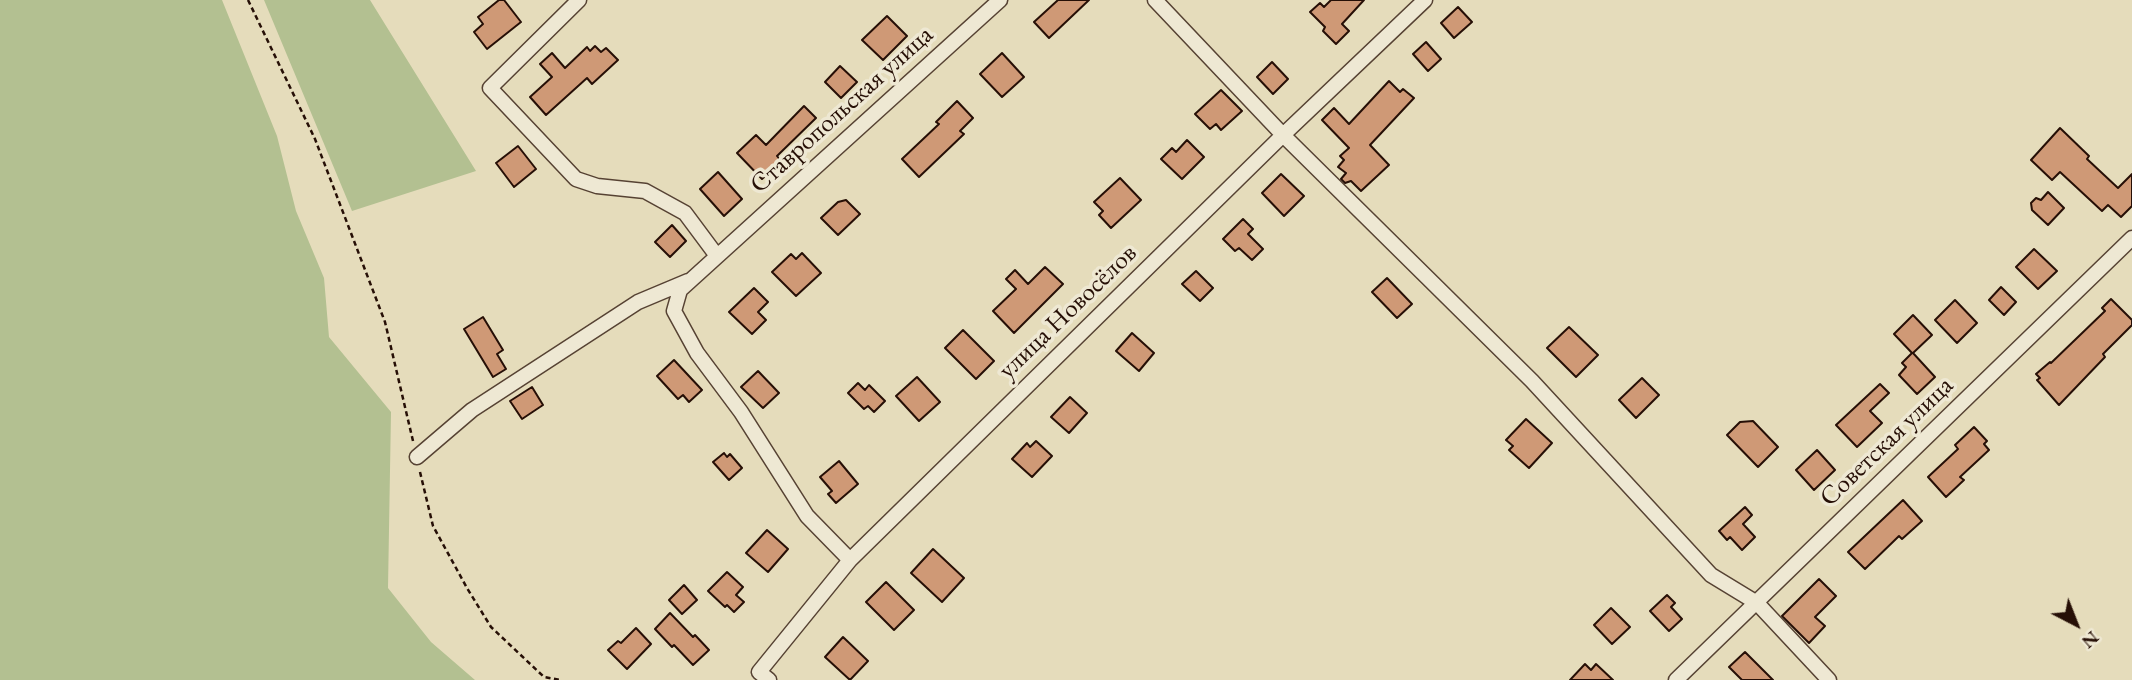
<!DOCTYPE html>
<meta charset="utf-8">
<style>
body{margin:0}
#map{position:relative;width:2132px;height:680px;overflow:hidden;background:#e5dcbb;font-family:"EB Garamond",serif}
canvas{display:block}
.north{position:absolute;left:2041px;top:589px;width:70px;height:70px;-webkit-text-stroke:5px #eee8d3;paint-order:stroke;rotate:138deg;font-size:19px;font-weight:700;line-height:28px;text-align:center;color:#260f06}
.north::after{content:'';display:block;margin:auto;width:24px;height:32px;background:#260f06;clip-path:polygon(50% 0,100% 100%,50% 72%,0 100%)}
</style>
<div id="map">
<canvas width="2132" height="680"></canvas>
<div class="north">N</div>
</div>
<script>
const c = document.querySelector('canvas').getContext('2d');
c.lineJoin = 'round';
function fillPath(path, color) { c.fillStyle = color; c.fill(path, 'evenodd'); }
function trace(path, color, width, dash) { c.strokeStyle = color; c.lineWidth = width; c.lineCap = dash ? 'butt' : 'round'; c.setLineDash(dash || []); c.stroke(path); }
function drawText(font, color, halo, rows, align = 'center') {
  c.font = font + ' "EB Garamond",serif'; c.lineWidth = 7; c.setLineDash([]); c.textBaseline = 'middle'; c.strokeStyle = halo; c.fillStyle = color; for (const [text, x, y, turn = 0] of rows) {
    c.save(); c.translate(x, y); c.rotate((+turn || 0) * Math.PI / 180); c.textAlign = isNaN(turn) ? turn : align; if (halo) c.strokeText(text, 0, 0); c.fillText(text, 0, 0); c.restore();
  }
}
fillPath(new Path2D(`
 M0,0H222L277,136L296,211L324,278L329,337L391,412L388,588L431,642L475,680H0Z
 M264,0H370L476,171L352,211Z`), '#b3c091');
const building = new Path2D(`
 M499,0H504L521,22L487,49L474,32L483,24L478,17Z
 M1058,0H1089L1049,38L1034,22Z
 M1331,0H1364L1342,24L1349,31L1336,44L1323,31L1325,27L1310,12L1320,3L1324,7Z
 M1458,7L1472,22L1454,38L1441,23Z
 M887,16L907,36L883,60L862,40Z
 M1426,42L1441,59L1428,71L1413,54Z
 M595,46L601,52L606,48L618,60L592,84L587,78L546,115L530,97L552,77L540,64L552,53L565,68L587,47L590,51Z
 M1002,53L1024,77L1002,97L980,74Z
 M1272,62L1288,79L1273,94L1257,77Z
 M840,66L857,82L841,98L825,82Z
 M1389,81L1400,92L1403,89L1414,98L1370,145L1389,165L1361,191L1351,181L1345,183L1341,179L1346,173L1338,167L1344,160L1340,156L1349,148L1322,120L1334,108L1349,124Z
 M1221,90L1242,111L1221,130L1216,124L1210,129L1195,114Z
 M957,101L973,118L960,131L964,134L919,177L902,159L939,124L936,122Z
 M804,106L816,118L777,156L781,161L762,179L737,153L756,135L766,145Z
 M2060,128L2089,156L2087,159L2118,188L2132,174V206L2121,217L2108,205L2102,211L2060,172L2052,180L2031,160Z
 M1187,140L1204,157L1182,179L1161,159L1172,148L1176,152Z
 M518,146L536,169L514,187L496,163Z
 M718,172L742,199L724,216L700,189Z
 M1281,174L1304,196L1284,216L1262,193Z
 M1120,178L1141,200L1111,228L1099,215L1103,211L1094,202Z
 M2048,192L2064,208L2048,225L2032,210L2031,203L2036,198L2041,200Z
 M846,200L860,214L838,235L821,218L838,202Z
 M1243,219L1253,229L1248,234L1263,249L1252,260L1239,248L1235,251L1223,239Z
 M672,225L686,241L670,257L655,242Z
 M2034,249L2057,271L2038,289L2016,267Z
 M802,253L821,273L796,296L772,272L791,254L796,259Z
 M1045,267L1063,284L1014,333L993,311L1016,289L1006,279L1015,270L1028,284Z
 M1196,271L1213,288L1200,301L1182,284Z
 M1387,278L1412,304L1397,318L1372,292Z
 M2001,287L2016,302L2004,315L1989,300Z
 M754,288L768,302L758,312L766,320L752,334L729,312Z
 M2111,299L2132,320V325L2103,354L2105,357L2059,405L2037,380L2040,378L2036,374L2050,362L2051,363L2105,311L2102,308Z
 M1955,300L1977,323L1957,343L1935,320Z
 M1913,315L1932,335L1913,353L1935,377L1917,394L1899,375L1906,367L1902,363L1912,353L1894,334Z
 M483,317L503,350L497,354L506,369L493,377L464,329Z
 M1569,327L1598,355L1576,377L1547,348Z
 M963,330L994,361L976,379L945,348Z
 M1132,333L1154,353L1139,371L1116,351Z
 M674,360L702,390L689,402L683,395L678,399L657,376Z
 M758,371L779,393L763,408L741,387Z
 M917,377L940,402L919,421L896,396Z
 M1642,378L1659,395L1636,418L1619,400Z
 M858,383L865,390L869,385L885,401L874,412L868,406L864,409L848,393Z
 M1880,384L1889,393L1870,411L1882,423L1857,447L1836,425Z
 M532,387L543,405L522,419L510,401Z
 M1070,397L1087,413L1069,433L1051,417Z
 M1526,419L1552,443L1529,468L1509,450L1513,446L1506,440Z
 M1753,421L1778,447L1758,467L1727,435L1740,422Z
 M1974,427L1987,441L1984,444L1989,450L1960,477L1964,480L1946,497L1928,477L1958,449L1955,445Z
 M1036,441L1052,456L1032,477L1012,459L1027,443L1030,447Z
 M1817,450L1835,470L1814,490L1796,470Z
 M724,453L727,457L730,454L742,468L729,480L713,462Z
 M839,461L858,484L836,503L828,494L832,491L820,477Z
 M1903,500L1922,521L1902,539L1899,536L1865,569L1848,552Z
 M1745,507L1752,515L1743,524L1755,537L1742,550L1730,537L1727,540L1719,531Z
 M767,530L788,549L768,572L746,553Z
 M933,549L964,578L942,602L911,573Z
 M727,572L743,587L736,595L744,602L734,612L727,605L725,607L708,591Z
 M1819,579L1836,596L1815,617L1825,626L1809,643L1782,616Z
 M886,582L914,610L894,630L866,602Z
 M684,585L697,600L682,614L669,600Z
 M1667,595L1675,603L1671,607L1682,619L1669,631L1650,611Z
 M1611,608L1630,627L1612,644L1594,625Z
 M670,613L693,637L695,635L709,650L693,665L674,645L672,647L655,629Z
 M636,628L651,644L627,669L608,650L618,641L621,643Z
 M843,637L868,661L850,680L825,657Z
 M1745,652L1773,680H1742L1729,667Z
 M1585,664L1591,670L1596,664L1613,680H1570Z`);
fillPath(building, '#cf9976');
trace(building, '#260f06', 2);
const minor = new Path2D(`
 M579,0L490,88L576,179L597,186L645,191L685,213L717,256
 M1155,0L1283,135L1532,381L1711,575L1757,603L1829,680
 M417,457L472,410L638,302L688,281
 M850,560L807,516L741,412L697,353L674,311L680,290L1000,0
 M769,680L759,672L850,560L1283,135L1425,0
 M1676,680L2132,238`);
trace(minor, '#564233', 17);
trace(new Path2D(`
 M248,0L315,139L385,322L413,441
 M420,472L433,526L467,588L491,627L544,677L561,680`), '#260f06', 2.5, [5, 3.5]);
trace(minor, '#eee8d3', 14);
drawText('26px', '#260f06', '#eee8d3', [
 ["Ставропольская улица",842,110,-42],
 ["улица Новосёлов",1068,312,-44],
 ["Советская улица",1887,442,-44]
]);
</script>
